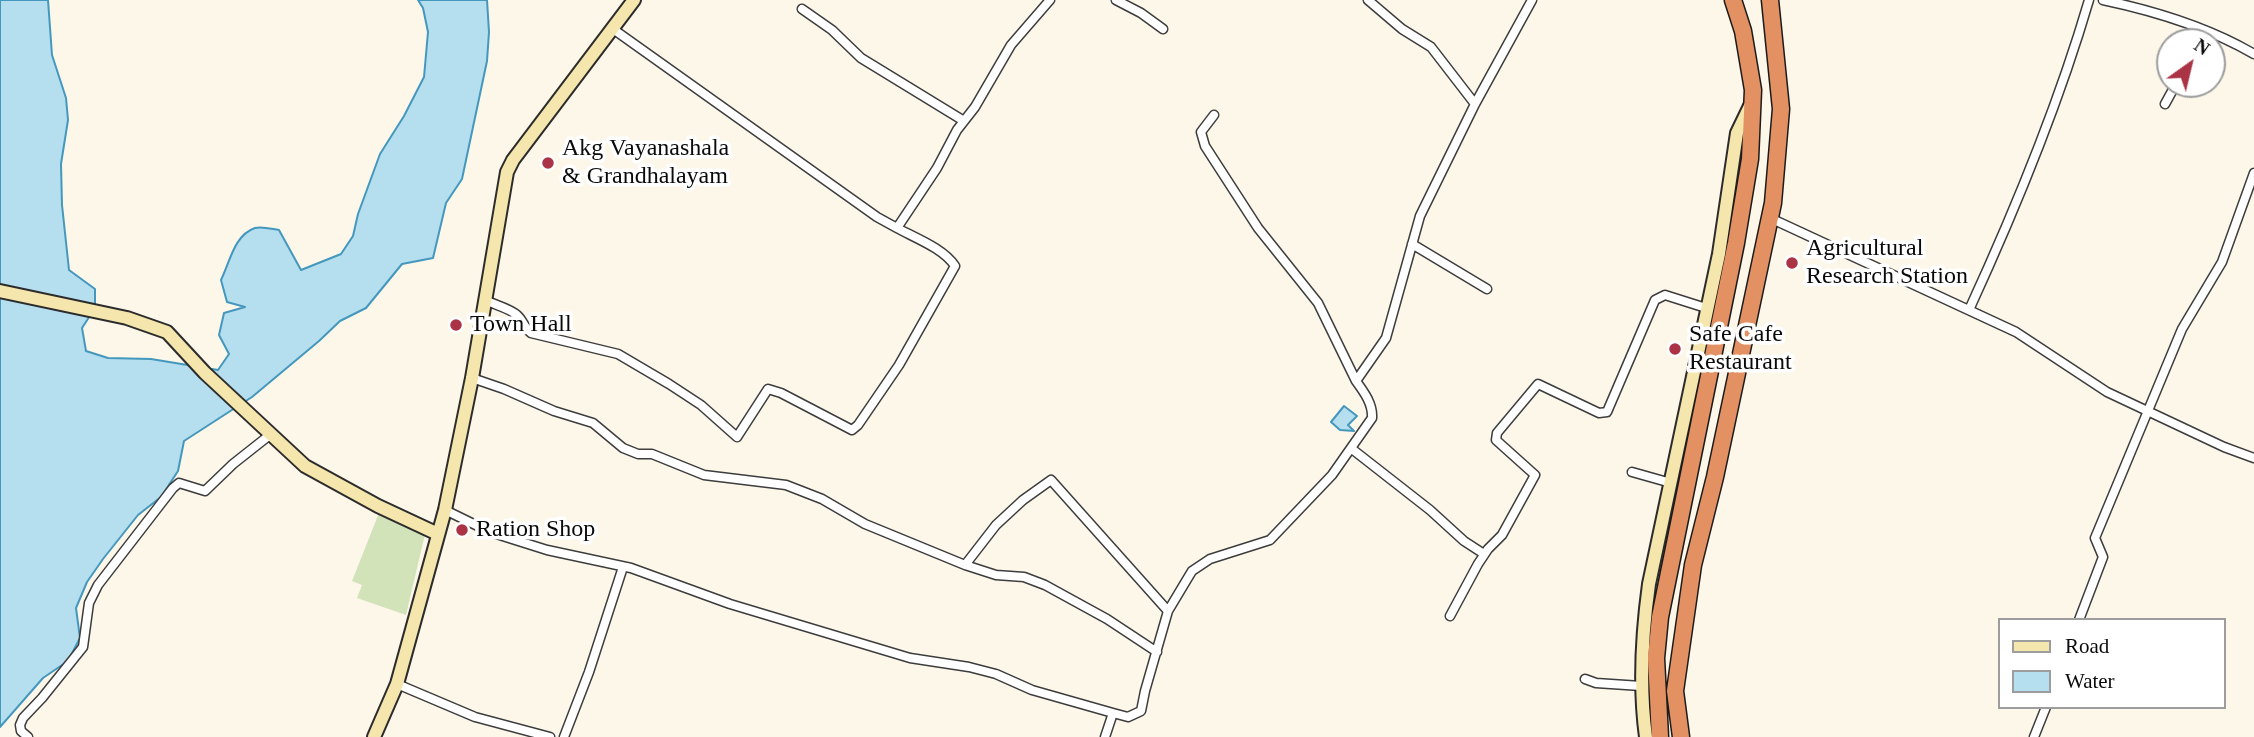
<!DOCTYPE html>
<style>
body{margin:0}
#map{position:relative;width:2254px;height:737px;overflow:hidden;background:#fdf7ea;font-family:Georgia,serif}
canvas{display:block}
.legend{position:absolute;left:1998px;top:618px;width:228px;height:91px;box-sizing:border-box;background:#fff;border:2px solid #9d9d9d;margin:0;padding:9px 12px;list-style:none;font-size:21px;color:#0a0a0a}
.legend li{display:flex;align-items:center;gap:14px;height:35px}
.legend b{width:35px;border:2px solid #9d9d9d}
.north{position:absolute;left:2156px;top:28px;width:70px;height:70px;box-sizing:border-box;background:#fff;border:2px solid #9d9d9d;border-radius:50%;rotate:34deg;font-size:19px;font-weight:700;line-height:28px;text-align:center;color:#0a0a0a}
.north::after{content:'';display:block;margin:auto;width:24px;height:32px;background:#aa3345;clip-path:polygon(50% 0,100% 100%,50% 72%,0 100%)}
</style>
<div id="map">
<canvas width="2254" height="737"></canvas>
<ul class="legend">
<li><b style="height:9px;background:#f5e6ad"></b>Road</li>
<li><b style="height:19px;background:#b5deee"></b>Water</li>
</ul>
<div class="north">N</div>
</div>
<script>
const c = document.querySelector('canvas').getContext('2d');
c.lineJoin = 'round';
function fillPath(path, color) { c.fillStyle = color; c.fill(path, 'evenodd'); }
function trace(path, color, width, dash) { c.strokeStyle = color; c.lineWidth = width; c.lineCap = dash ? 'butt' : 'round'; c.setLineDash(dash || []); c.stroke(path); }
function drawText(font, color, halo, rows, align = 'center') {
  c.font = font + ' Georgia,serif'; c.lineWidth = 7; c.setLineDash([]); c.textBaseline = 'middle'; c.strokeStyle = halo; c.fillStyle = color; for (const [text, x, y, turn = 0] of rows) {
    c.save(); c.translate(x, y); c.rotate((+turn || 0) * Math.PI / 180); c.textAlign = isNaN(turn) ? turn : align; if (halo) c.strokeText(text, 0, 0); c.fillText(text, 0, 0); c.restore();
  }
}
fillPath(new Path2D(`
 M379,513L426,530L406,615L357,598L362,585L352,581Z`), '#d2e2b9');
const water = new Path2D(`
 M0,0H48L52,55L66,98L68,120L61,164L62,205L69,270L95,289V308L82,328L86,351L108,358L151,359L218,370L229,354L219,335L224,313L245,307L227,302L221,280C230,262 234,235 255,228C262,226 272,229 279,230L301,270L341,254L353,236L358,214L380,154L404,116L424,77L428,32L423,8L418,0H487L489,32L487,61L462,179L446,203L433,258L402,264L366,308L340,321L319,341L252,397L184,441L178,471L161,497L138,515L103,559L87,582L76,608L80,638L68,661L43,678L0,727Z
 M1344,406L1357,416L1348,425L1354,431L1340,430L1331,422Z`);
fillPath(water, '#b5deee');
trace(water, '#4498bd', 2);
const street = new Path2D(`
 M1116,0L1141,13L1163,29
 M1368,0L1402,29L1431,47L1475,104
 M2103,0C2155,11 2208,27 2254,54
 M802,9L832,30L861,58L964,121
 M613,29L877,217L897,228L937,168L957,130L975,107L1011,45L1050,0
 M2199,42L2205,31
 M2165,104L2176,84
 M1214,115L1201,132L1205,146L1258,228L1318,303L1356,381
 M1770,218L2016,332L2107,392L2224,447L2254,458
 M1412,244L1487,289
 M485,300C495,305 509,308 517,315C523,320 524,328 531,333L618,354L669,384L701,405L737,437L768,389L781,393L852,430L858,425L899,365L955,266C943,248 915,238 897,228
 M1969,310C2015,210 2058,106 2089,0
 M472,378L504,389L554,411L593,423L623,448L638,454H652L704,475L786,485L822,499L865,524L965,565L996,575L1024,577L1045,585L1107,619L1157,652
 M1352,449L1430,510L1464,541L1484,554
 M1632,472L1671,483
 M445,510L490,532L547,550L631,568L730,604L910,658L969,667L996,674L1032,690L1113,713
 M965,565L996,525L1023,500L1051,480L1168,611
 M1450,616L1478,564L1488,549L1502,535L1535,475L1496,440L1497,433L1538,384L1599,413L1607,412L1655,300L1665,295L1706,308
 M2079,620L2103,557L2095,538L2182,329L2222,262L2254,173
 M1585,679L1596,683L1641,686
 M397,684L475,717L550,737
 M28,737L21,731L20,725L23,718L42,698L83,647L89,603L98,585L173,488L179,483L205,491L233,464L271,434
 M564,737L589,672L623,567
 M1105,737L1113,713L1128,717L1141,711L1145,691L1168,611L1192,571L1210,559L1270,540L1332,475L1372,418C1373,404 1364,392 1356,381L1386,338L1420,216L1475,104L1532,0
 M2034,737L2046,707`);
const secondary = new Path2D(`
 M0,291L127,318L167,332L205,373L305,466L378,506L438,534
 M374,737L397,684L445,510L472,378L507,172L513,160L634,0
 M1646,737C1639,686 1642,635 1649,584L1719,254L1737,133L1750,106`);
const highway = new Path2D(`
 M1660,737L1656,658L1660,617L1736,243L1750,159L1753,90L1743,31L1733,0
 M1681,737L1675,691L1693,565L1715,477L1773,203L1781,109L1770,0`);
trace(street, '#3d3d3d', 11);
trace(secondary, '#2c2c2c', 16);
trace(highway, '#1b1b1b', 19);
trace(street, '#fff', 8);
trace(secondary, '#f5e6ad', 12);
trace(highway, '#e39062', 16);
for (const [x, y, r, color] of [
 [548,163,7,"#aa3345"],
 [1792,263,7,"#aa3345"],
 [456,325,7,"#aa3345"],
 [1675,349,7,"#aa3345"],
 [462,530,7,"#aa3345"]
]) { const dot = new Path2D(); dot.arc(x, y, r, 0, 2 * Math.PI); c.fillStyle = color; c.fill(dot); trace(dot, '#fff', 2.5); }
drawText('24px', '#0a0a0a', '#fff', [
 ["Akg Vayanashala",562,149],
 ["& Grandhalayam",562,177],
 ["Agricultural",1806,249],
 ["Research Station",1806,277],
 ["Town Hall",470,325],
 ["Safe Cafe",1689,335],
 ["Restaurant",1689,363],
 ["Ration Shop",476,530]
], 'left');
</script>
